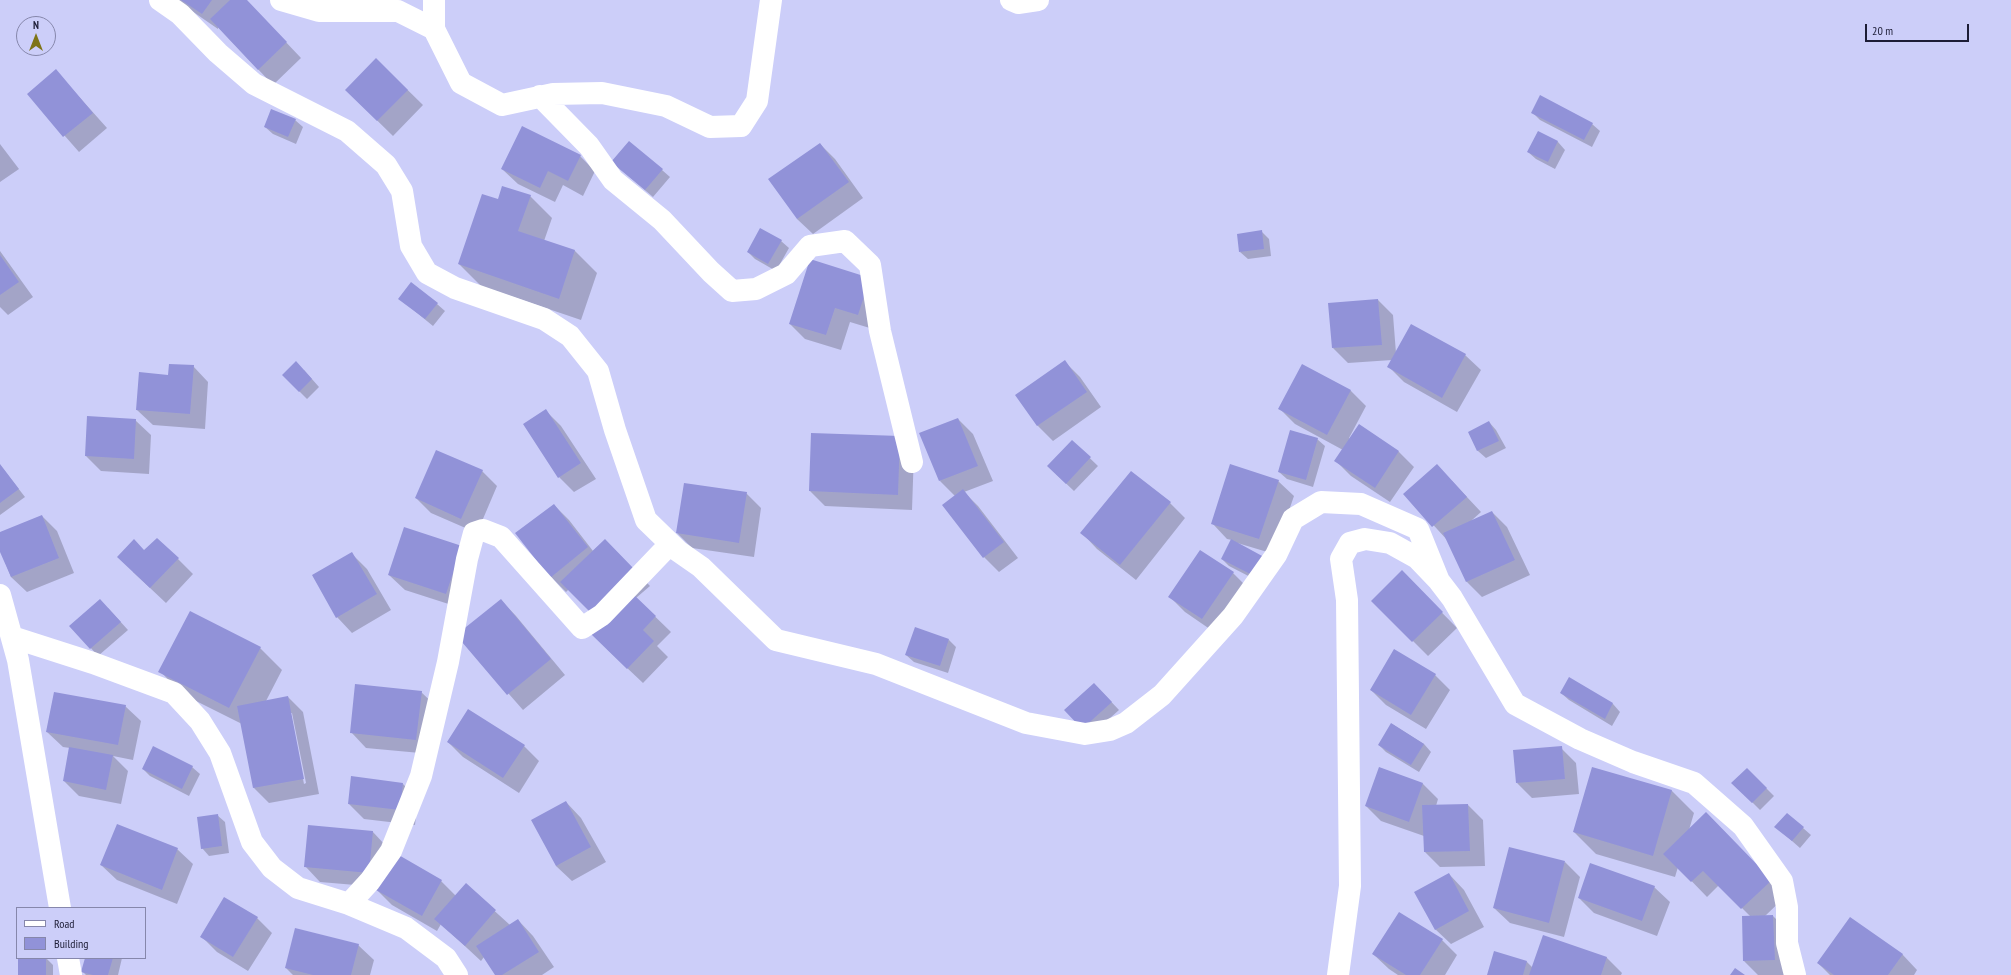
<!DOCTYPE html>
<style>
body{margin:0}
#map{position:relative;width:2011px;height:975px;overflow:hidden;background:#cccef9;font-family:"PT Sans Narrow",sans-serif}
canvas{display:block}
.legend{position:absolute;left:16px;top:907px;width:130px;height:52px;box-sizing:border-box;background:#cccef9;border:1px solid #8687ab;margin:0;padding:5px 7px;list-style:none;font-size:12px;color:#1d1d36}
.legend li{display:flex;align-items:center;gap:8px;height:20px}
.legend b{width:20px;border:1px solid #8687ab}
.north{position:absolute;left:16px;top:16px;width:40px;height:40px;box-sizing:border-box;background:#cccef9;border:1px solid #8687ab;border-radius:50%;rotate:0deg;font-size:11px;font-weight:700;line-height:16px;text-align:center;color:#1d1d36}
.north::after{content:'';display:block;margin:auto;width:14px;height:18px;background:#7e7417;clip-path:polygon(50% 0,100% 100%,50% 72%,0 100%)}
.scale{position:absolute;left:1865px;top:24px;width:104px;height:18px;box-sizing:border-box;border:2px solid #1d1d36;border-top:0;padding-left:5px;font-size:12px;line-height:14px;white-space:nowrap;color:#1d1d36;-webkit-text-stroke:3px #cccef9;paint-order:stroke}
</style>
<div id="map">
<canvas width="2011" height="975"></canvas>
<ul class="legend">
<li><b style="height:5px;background:#fff"></b>Road</li>
<li><b style="height:11px;background:#9192d8"></b>Building</li>
</ul>
<div class="north">N</div>
<div class="scale">20 m</div>
</div>
<script>
const c = document.querySelector('canvas').getContext('2d');
c.lineJoin = 'round';
function fillPath(path, color) { c.fillStyle = color; c.fill(path, 'evenodd'); }
function trace(path, color, width, dash) { c.strokeStyle = color; c.lineWidth = width; c.lineCap = dash ? 'butt' : 'round'; c.setLineDash(dash || []); c.stroke(path); }
fillPath(new Path2D(`
 M176,0H246L301,58L273,85L218,27V29Z
 M376,59L423,105L393,136L346,90Z
 M56,71L107,128L79,152L28,94Z
 M1532,112L1592,124L1600,131L1592,147L1540,120Z
 M295,120L303,127L296,144L273,134L265,127Z
 M1538,132L1558,142L1565,150L1555,169L1536,159L1528,152Z
 M0,144L19,169L0,182Z
 M820,144L835,159L863,198L813,234L797,219Z
 M580,156L595,171L583,196L563,185L555,202L518,184L502,169Z
 M620,169L662,170L670,177L653,197Z
 M530,196L552,218L544,241L575,251L597,273L581,320L481,286L459,264L499,200Z
 M1261,231L1269,239L1271,256L1248,259L1240,252Z
 M781,241L789,248L776,271L755,259L748,252Z
 M0,251L33,297L8,315L0,307Z
 M869,279L873,329L850,322L841,350L805,339L790,324Z
 M400,299L437,304L445,311L433,326Z
 M1378,300L1393,315L1396,353L1411,325L1465,355L1481,370L1457,412L1404,382L1388,366L1392,360L1348,363L1333,348Z
 M1065,362L1080,377L1101,407L1053,441L1038,426L1017,395Z
 M193,366L208,382L205,429L153,425L137,410Z
 M1303,366L1351,391L1366,406L1349,438L1350,439L1359,425L1399,452L1414,467L1390,502L1351,476L1336,461L1343,450L1295,424L1280,409Z
 M304,370L319,387L307,399L283,375Z
 M545,410L561,426L596,479L574,492L559,477Z
 M958,419L973,434L993,481L964,492L978,506L1018,558L999,572L984,557L955,496L940,481Z
 M135,420L151,435L149,474L101,471L86,456Z
 M1489,422L1496,430L1506,448L1486,458L1478,451L1469,433Z
 M812,434L914,452L912,510L825,506L810,491Z
 M1317,439L1325,446L1313,487L1287,479L1279,472Z
 M1072,441L1098,466L1074,491L1056,474Z
 M0,465L25,497L0,515Z
 M482,471L497,486L477,533L431,513L416,498Z
 M1278,481L1294,496L1274,554L1234,542L1262,583L1229,566L1222,559L1232,540L1227,539L1212,523Z
 M1452,481L1481,512L1471,521L1492,512L1507,527L1530,575L1482,597L1467,582L1448,541L1405,494Z
 M746,493L761,508L754,557L692,548L677,533Z
 M1170,503L1185,518L1136,580L1097,549L1082,533Z
 M554,505L569,520L593,551L605,540L650,586L636,598L671,632L657,646L668,657L643,683L607,649L603,623L569,589L566,592L551,577Z
 M42,516L57,531L74,573L27,592L11,577L0,549V533Z
 M462,546L461,608L405,590L389,575Z
 M144,551L178,559L193,574L166,603L133,572Z
 M352,554L367,569L391,610L352,633L337,617L313,576Z
 M1402,572L1457,628L1428,656L1373,601Z
 M1233,573L1248,588L1217,634L1185,612L1170,597Z
 M501,600L516,616L565,675L523,710L458,636Z
 M108,608L128,630L98,656L71,626Z
 M949,640L956,647L948,673L914,662L906,655Z
 M260,648L282,670L266,701L288,697L303,712L319,794L269,803L254,788L242,724L182,694L160,671ZM290,713H292L306,783L304,784Z
 M1435,675L1450,690L1426,729L1386,705L1371,690Z
 M1569,679L1613,704L1620,712L1612,726L1569,700L1561,693Z
 M421,692L437,707L431,754L366,748L351,732Z
 M1102,692L1119,710L1090,736L1083,729Z
 M125,706L141,721L133,760L113,756L128,771L121,804L79,796L64,781L70,748L63,747L47,732Z
 M1392,724L1424,744L1431,752L1419,772L1386,752L1379,745Z
 M448,742L524,746L539,761L519,793L463,757Z
 M1561,748L1576,763L1579,794L1532,798L1517,783Z
 M192,767L200,774L189,796L150,776L143,769Z
 M1380,768L1423,784L1438,799L1436,806L1468,805L1483,820L1485,866L1440,867L1425,852L1424,836L1381,821L1366,806Z
 M1593,768L1672,791L1694,813L1689,830L1706,813L1786,896L1765,916H1773L1788,931L1790,975H1758L1744,961L1750,916L1719,885L1707,897L1678,867L1675,877L1596,854L1574,832Z
 M1747,769L1774,796L1760,810L1733,783Z
 M403,784L418,799L415,825L364,819L349,804Z
 M566,802L581,818L606,862L572,881L556,866Z
 M1787,814L1811,835L1800,848L1776,827Z
 M217,815L225,822L229,853L209,856L202,848Z
 M372,831L387,847L385,877L441,881L456,896L466,885L510,925L518,920L533,936L554,967L542,975H496L484,957L481,961L441,924L437,931L392,905L377,890L379,887L320,882L305,866Z
 M177,849L193,864L177,904L117,880L101,865Z
 M1565,862L1580,877L1564,937L1510,923L1494,908Z
 M1449,874L1464,890L1484,927L1451,944L1435,929Z
 M1654,887L1670,902L1657,936L1594,913L1579,898Z
 M257,918L272,933L248,971L217,952L202,937Z
 M1442,940L1457,955L1445,975H1398L1389,969L1373,954Z
 M358,945L374,960L370,975H293L286,968Z
 M1495,953L1527,962L1533,968L1606,957L1622,973L1621,975H1488Z
 M1902,954L1917,970L1914,975H1830L1818,963Z
 M36,958H46L53,965V975H19Z
 M86,958H122L118,975H86L82,971Z`), '#0003');
fillPath(new Path2D(`
 M181,0H212L202,14Z
 M230,0H247L287,42L258,70L210,19Z
 M376,58L408,90L377,121L345,90Z
 M56,69L93,113L63,137L27,94Z
 M1540,95L1593,123L1584,140L1531,113Z
 M271,109L296,119L288,137L264,127Z
 M522,126L581,155L568,181L548,171L540,188L501,169Z
 M1538,131L1558,141L1548,162L1527,152Z
 M629,141L663,169L645,190L611,162Z
 M820,143L849,182L797,219L768,179Z
 M502,186L531,195L518,231L575,250L559,299L458,264L482,194L498,199Z
 M760,228L782,240L768,264L747,252Z
 M1262,230L1264,249L1239,252L1237,234Z
 M0,255L19,282L0,295Z
 M810,259L870,278L858,315L835,308L826,335L789,324Z
 M411,282L438,303L425,319L398,299Z
 M1378,299L1382,345L1332,348L1328,303Z
 M1411,324L1466,354L1442,398L1387,367Z
 M1065,360L1087,392L1037,426L1015,395Z
 M296,361L312,379L299,392L282,375Z
 M169,364L194,365L190,414L136,410L139,372L168,375Z
 M1302,364L1351,390L1327,435L1278,409Z
 M546,409L581,463L558,478L523,424Z
 M87,416L136,419L134,459L85,456Z
 M958,418L978,466L939,481L919,433Z
 M1489,421L1499,441L1477,451L1468,432Z
 M1359,424L1399,451L1375,488L1334,461Z
 M1290,430L1318,438L1306,480L1278,472Z
 M811,433L900,436L898,495L809,491Z
 M1072,440L1091,457L1066,484L1047,466Z
 M436,450L483,470L461,519L415,498Z
 M0,464L19,489L0,503Z
 M1230,464L1279,480L1259,539L1211,524Z
 M1437,464L1467,497L1432,527L1403,494Z
 M1131,471L1171,502L1120,565L1080,533Z
 M684,483L747,492L739,543L676,533Z
 M963,489L1004,542L983,558L942,505Z
 M554,504L588,547L550,578L515,533Z
 M1492,511L1515,560L1466,582L1443,533Z
 M42,515L59,558L11,577L0,552V532Z
 M404,527L462,546L446,594L388,575Z
 M157,538L179,558L150,588L117,557L134,539L144,550Z
 M605,539L635,570L591,613L560,582Z
 M1231,539L1264,557L1254,576L1221,559Z
 M1200,550L1234,572L1202,619L1168,597Z
 M352,552L377,594L336,618L312,575Z
 M1402,570L1443,612L1412,642L1371,601Z
 M631,592L656,616L643,630L654,641L627,669L591,634Z
 M100,599L121,622L90,649L69,626Z
 M501,599L551,659L507,695L456,635Z
 M190,611L261,647L229,708L158,672Z
 M915,627L949,639L940,666L905,655Z
 M1394,649L1436,674L1411,715L1370,690Z
 M1569,677L1613,703L1605,719L1560,693Z
 M1094,683L1112,702L1082,729L1064,710Z
 M355,684L422,691L416,740L350,733Z
 M54,692L126,705L118,745L46,732Z
 M288,696L304,779L253,788L237,706Z
 M468,709L525,745L503,778L447,742Z
 M1391,723L1424,744L1411,765L1378,745Z
 M153,746L193,766L182,789L142,769Z
 M1562,746L1565,779L1516,783L1513,750Z
 M69,747L113,755L106,790L63,781Z
 M1379,767L1423,783L1409,822L1365,806Z
 M1592,767L1672,790L1653,856L1573,832Z
 M1747,768L1767,788L1752,803L1731,783Z
 M351,776L403,783L400,810L348,804Z
 M566,801L591,847L556,866L531,820Z
 M1468,804L1470,851L1424,852L1422,805Z
 M1706,812L1772,880L1741,909L1703,871L1691,882L1663,854Z
 M1787,813L1804,827L1792,841L1774,827Z
 M218,814L222,846L201,849L197,817Z
 M117,824L178,848L162,890L100,865Z
 M308,825L373,831L369,873L304,867Z
 M1509,847L1565,861L1549,923L1493,908Z
 M397,854L442,880L422,916L376,890Z
 M1590,863L1655,886L1642,921L1578,898Z
 M1449,873L1469,911L1435,930L1414,892Z
 M466,883L496,910L465,946L434,919Z
 M224,897L258,917L233,957L200,937Z
 M1399,912L1443,939L1420,975H1406L1372,954Z
 M1773,915L1775,960L1743,961L1742,916Z
 M1850,917L1903,954L1888,975H1834L1817,963Z
 M518,919L539,952L502,975H495L476,946Z
 M295,928L359,944L351,975H313L285,968Z
 M1543,935L1607,957L1601,975H1529Z
 M1494,951L1527,961L1523,975H1487Z
 M18,958H46V975H18Z
 M85,958H113L108,975H93L81,972Z
 M1735,968L1745,975H1730Z`), '#9192d8');
trace(new Path2D(`
 M160,0L180,14L218,53L254,84L347,131L386,165L402,191L411,246L427,273L455,288L544,319L570,336L598,371L615,430L646,520L678,551L701,567L776,640L876,664L1026,723L1085,734L1110,730L1126,723L1162,695L1233,616L1276,555L1293,519L1321,502L1361,504L1418,529L1439,581
 M281,0L319,11H398L434,29L461,83L502,105L553,94L602,93L666,106L710,127L741,126L757,101L771,0
 M434,0V29
 M1011,0L1018,3L1038,0
 M540,96L589,146L613,180L662,220L711,272L732,291L756,289L786,274L810,246L845,241L870,265L880,331L912,462
 M0,595L18,660L60,908
 M12,637L93,663L174,693L200,721L220,753L252,842L272,868L298,888L349,904L406,928L446,958L457,975
 M349,904L370,881L391,851L421,776L448,662L467,559L474,533L483,530L501,537L582,628L602,615L670,544
 M68,958L71,975
 M1338,975L1350,886L1347,600L1341,559L1350,543L1365,539L1390,543L1417,558L1439,581L1452,598L1515,704L1580,739L1633,762L1694,783L1743,826L1782,881L1787,907V943L1795,975`), '#fff', 22);
</script>
